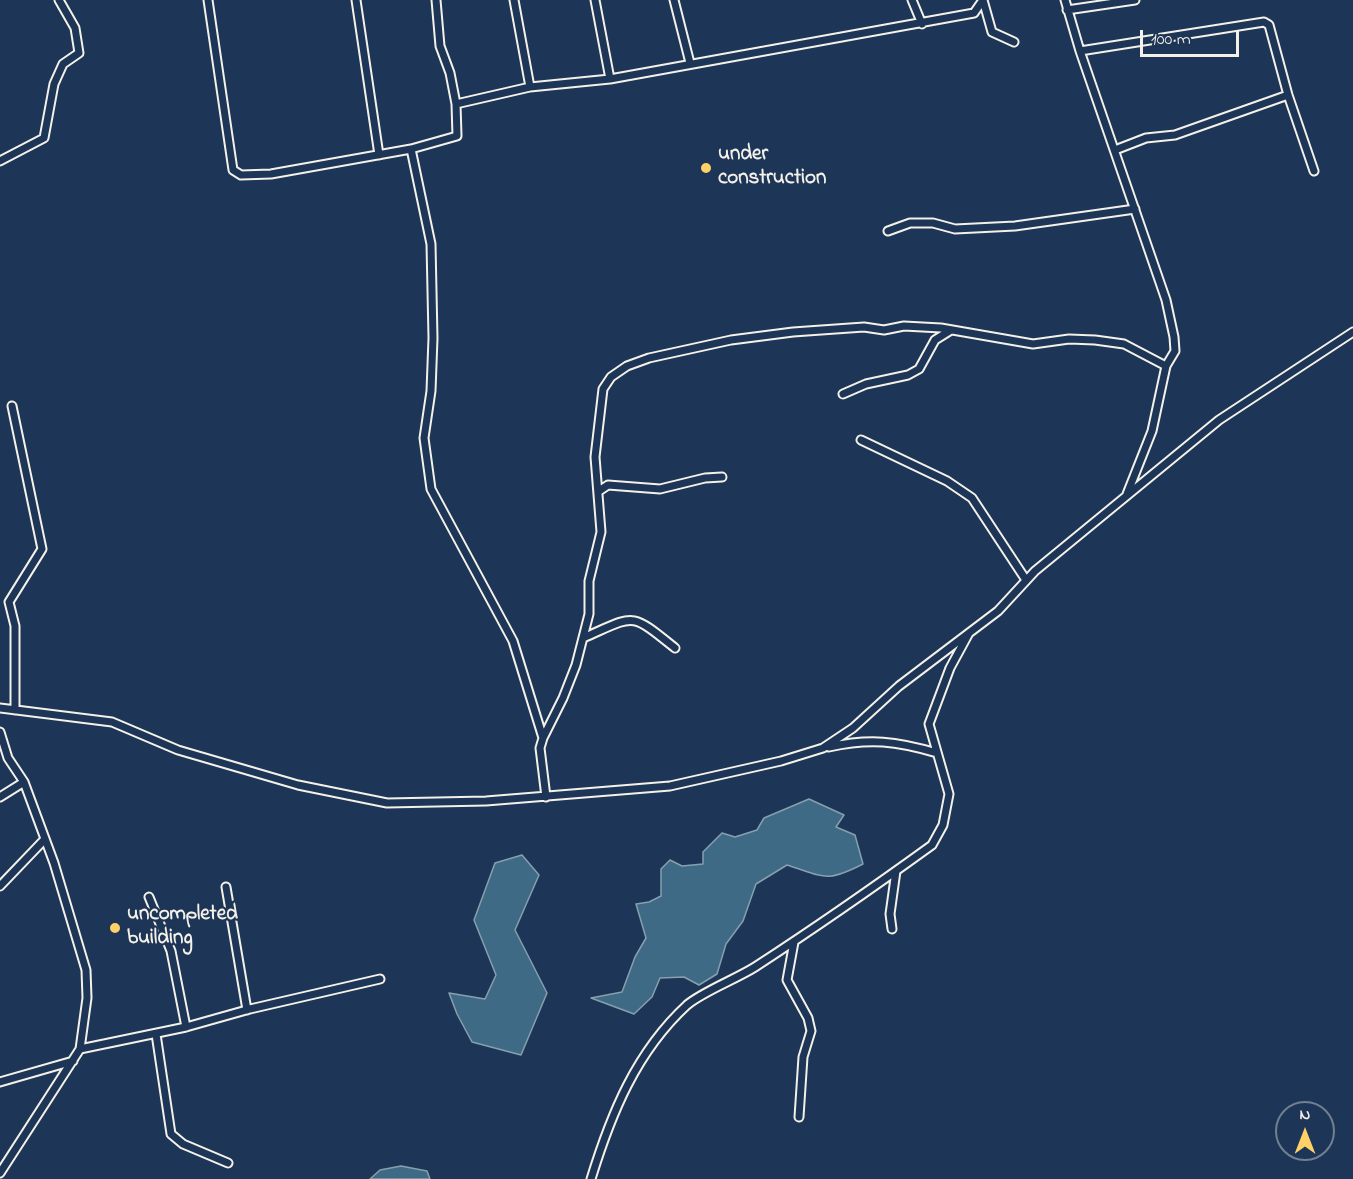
<!DOCTYPE html>
<style>
body{margin:0}
#map{position:relative;width:1353px;height:1179px;overflow:hidden;background:#1d3557;font-family:"Indie Flower",sans-serif}
canvas{display:block}
.north{position:absolute;left:1275px;top:1101px;width:60px;height:60px;box-sizing:border-box;background:#1d3557;border:2px solid #738091;border-radius:50%;rotate:0deg;font-size:16px;font-weight:700;line-height:24px;text-align:center;color:#f4f1e8}
.north::after{content:'';display:block;margin:auto;width:21px;height:27px;background:#ffd166;clip-path:polygon(50% 0,100% 100%,50% 72%,0 100%)}
.scale{position:absolute;left:1140px;top:30px;width:99px;height:27px;box-sizing:border-box;border:3px solid #f4f1e8;border-top:0;padding-left:8px;font-size:18px;line-height:21px;white-space:nowrap;color:#f4f1e8;-webkit-text-stroke:4px #1d3557;paint-order:stroke}
</style>
<div id="map">
<canvas width="1353" height="1179"></canvas>
<div class="north">N</div>
<div class="scale">100 m</div>
</div>
<script>
const c = document.querySelector('canvas').getContext('2d');
c.lineJoin = 'round';
function fillPath(path, color) { c.fillStyle = color; c.fill(path, 'evenodd'); }
function trace(path, color, width, dash) { c.strokeStyle = color; c.lineWidth = width; c.lineCap = dash ? 'butt' : 'round'; c.setLineDash(dash || []); c.stroke(path); }
function drawText(font, color, halo, rows, align = 'center') {
  c.font = font + ' "Indie Flower",sans-serif'; c.lineWidth = 4.5; c.setLineDash([]); c.textBaseline = 'middle'; c.strokeStyle = halo; c.fillStyle = color; for (const [text, x, y, turn = 0] of rows) {
    c.save(); c.translate(x, y); c.rotate((+turn || 0) * Math.PI / 180); c.textAlign = isNaN(turn) ? turn : align; if (halo) c.strokeText(text, 0, 0); c.fillText(text, 0, 0); c.restore();
  }
}
const water = new Path2D(`
 M809,799L844,815L836,827L855,835L863,864C826,883 825,877 787,865L756,884L743,921L726,944L717,974L699,985L684,977L660,978L652,997L634,1014L591,998L622,992L635,957L646,938L636,904L649,902L661,896V869L670,860L682,866L703,864V852L722,833L735,837L757,830L764,818Z
 M522,855L539,875L515,930L547,993L521,1055L472,1042L457,1014L449,993L485,999L496,975L474,920L495,863Z
 M401,1166L427,1171L430,1179H370L380,1170Z`);
fillPath(water, '#3f6a86');
trace(water, '#87a0ad', 1.5);
const street = new Path2D(`
 M208,0L233,170L241,175L271,174L411,149
 M356,0L379,155
 M436,0L440,46L450,73L456,104
 M514,0L530,87
 M595,0L610,79
 M674,0L690,63
 M912,0L922,24
 M1065,0L1080,51L1166,300L1174,337L1175,351L1166,366L1152,431L1127,494
 M1067,10L1135,0
 M1080,51L1264,22L1269,25L1288,95L1314,171
 M1115,150L1146,138L1175,135L1288,95
 M0,161L44,138L54,84L63,64L79,53L75,28L59,0
 M888,231L910,223H933L955,229L1015,226L1135,209
 M843,394L866,384L908,375L919,369L935,340L951,330
 M12,406L42,549L9,602L15,626V710
 M861,440L947,481L972,498L1026,580
 M599,491L608,485L660,489L705,478L722,477
 M583,638C636,615 629,611 675,648
 M0,708L112,722L178,750L298,785L387,803L486,801L670,786L781,761L823,748L853,728L899,686L998,611L1035,571L1219,420L1353,332
 M0,732L8,758L24,782L54,863L86,970L87,998L80,1049L0,1173
 M543,738L513,641L431,489L424,438L431,391L433,338L431,244L411,149L457,136L456,104L530,87L610,79L974,13L983,0L992,32L1014,42
 M829,747C870,738 896,741 937,753
 M0,797L24,782
 M546,797L540,748L543,738L563,698L576,665L589,614V581L601,532L595,457L603,389L611,377L627,366L649,358L731,340L793,332L864,327L884,330L904,326L941,328L1033,344L1069,339L1095,340L1124,344L1166,366
 M0,886L45,839
 M226,887L247,1010
 M149,897L171,951L186,1027
 M892,929L890,914L896,871
 M794,942L787,980L808,1018L811,1031L803,1057L799,1117
 M156,1034L171,1134L183,1144L228,1163
 M80,1049L186,1027L250,1009L380,979
 M0,1082L73,1061
 M591,1179C611,1114 636,1052 687,1005C702,992 736,979 755,967C815,928 874,887 932,845L943,825L949,794L929,724L950,668L969,633`);
trace(street, '#f4f1e8', 11);
trace(street, '#1d3557', 7);
for (const [x, y, r, color] of [
 [706,168,6,"#ffd166"],
 [115,928,6,"#ffd166"]
]) { const dot = new Path2D(); dot.arc(x, y, r, 0, 2 * Math.PI); c.fillStyle = color; c.fill(dot); trace(dot, '#1d3557', 2); }
drawText('bold 21px', '#f4f1e8', '#1d3557', [
 ["under",718,156],
 ["construction",718,180],
 ["uncompleted",127,916],
 ["building",127,940]
], 'left');
</script>
